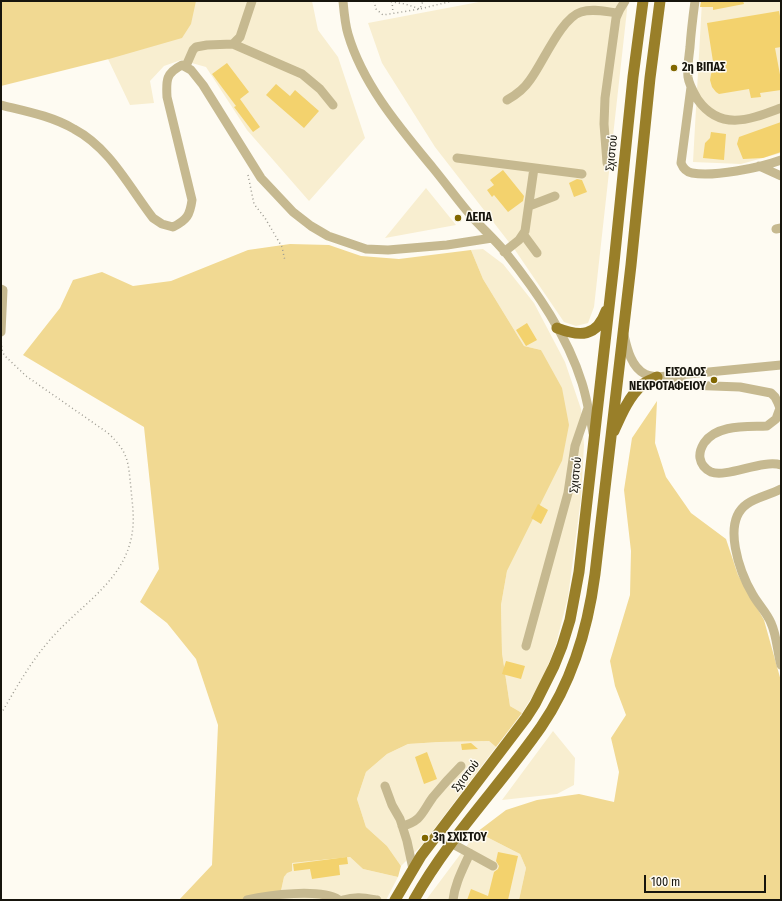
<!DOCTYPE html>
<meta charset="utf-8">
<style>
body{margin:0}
#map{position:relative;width:782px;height:901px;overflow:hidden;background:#fefbf2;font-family:"Fira Sans Condensed",sans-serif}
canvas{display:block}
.frame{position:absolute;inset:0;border:2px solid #17150d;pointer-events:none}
.scale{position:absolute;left:644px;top:875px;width:122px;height:18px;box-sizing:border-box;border:2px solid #17150d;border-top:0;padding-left:5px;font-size:12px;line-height:14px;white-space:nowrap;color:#17150d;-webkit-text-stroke:3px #fefbf2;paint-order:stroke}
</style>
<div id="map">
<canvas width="782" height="901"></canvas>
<div class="frame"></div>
<div class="scale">100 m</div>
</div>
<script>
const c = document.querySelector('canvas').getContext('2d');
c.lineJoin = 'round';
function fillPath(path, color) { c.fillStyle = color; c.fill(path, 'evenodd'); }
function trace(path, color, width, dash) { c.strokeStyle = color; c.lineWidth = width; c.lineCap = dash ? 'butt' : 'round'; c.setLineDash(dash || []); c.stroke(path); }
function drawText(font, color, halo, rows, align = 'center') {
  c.font = font + ' "Fira Sans Condensed",sans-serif'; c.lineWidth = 3; c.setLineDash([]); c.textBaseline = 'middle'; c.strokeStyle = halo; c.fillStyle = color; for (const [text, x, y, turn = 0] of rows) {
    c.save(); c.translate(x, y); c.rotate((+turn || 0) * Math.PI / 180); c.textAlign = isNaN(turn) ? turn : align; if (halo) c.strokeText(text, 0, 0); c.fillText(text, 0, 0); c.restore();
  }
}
fillPath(new Path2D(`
 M195,1H312L318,30L338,57L365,138L309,201L247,130L206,67L181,60L164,66L150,81L154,103L130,105L108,59Z
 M484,1H628L594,307L588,323L576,326L564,322L515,250L435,147L382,63L368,23Z
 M702,1H781V153L741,164L693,162Z
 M426,188L456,225L385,238Z
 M483,249L503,264L534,303L565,362L581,409L584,445L581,498L568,597L556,644L543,679L522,713L510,706L502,653L501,605L507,571L562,461L541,350L524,346L483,279L471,250Z
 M553,731L575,758L574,785L557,794L502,800Z
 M489,741L496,747L422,845L401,866L387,846L366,827L357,799L366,772L387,754L408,744L439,742Z
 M477,832L520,854L526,868L519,900H426Z
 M350,857L363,869L398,877L386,900H279L284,877L291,863Z`), '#f8eed0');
fillPath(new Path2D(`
 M1,1H196L191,24L182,38L109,59L1,86Z
 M290,244L329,245L361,256L399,259L471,250L483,279L524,346L541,350L562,388L569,425L562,461L507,571L501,605L502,653L510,706L522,713L496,747L489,741L439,742L408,744L387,754L366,772L357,799L366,827L387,846L401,866L398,877L363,869L350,857L292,863V871L287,873L284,877L279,900H179L212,865L218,725L196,659L167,623L140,602L159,569L144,427L23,355L60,308L73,280L102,272L133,286L171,281L248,250Z
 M657,401L655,443L666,477L691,513L726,539L738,575L764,620L781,681V900H519L526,868L520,854L477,832L506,810L537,800L579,794L614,802L619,772L611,738L626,715L615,686L610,661L630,595L631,551L624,490L632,438Z`), '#f1d992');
fillPath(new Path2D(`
 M701,1H743L744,4L713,10V7H700Z
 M779,11L781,21V47L775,48L781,80V90L760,93L761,97L751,98L749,89L719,94L716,92L712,87L710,80L711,74L714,68L707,23Z
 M227,63L249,92L240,99L260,127L253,132L234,107L236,106L212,74Z
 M276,84L290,96L295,90L319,111L304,128L266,95Z
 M781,122V152L763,158L743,159L737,144L739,137Z
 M711,132L726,134L724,160L703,158L705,143L710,138Z
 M503,170L524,196L523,201L508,212L494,195L492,197L487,190L494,185L490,180Z
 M577,179L582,180L587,192L574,197L569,183Z
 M527,323L537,340L526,346L516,330Z
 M538,504L548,510L541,524L531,518Z
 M506,661L525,666L521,679L502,674Z
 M471,743L478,749L462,750L461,744Z
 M427,752L437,779L424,784L415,757Z
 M498,852L518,856L508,900H467L471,889L488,896L494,872L498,869L499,866L496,861Z
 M347,857L348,864L339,865L340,875L312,879L310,869L294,871L293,864Z`), '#f3d26d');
trace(new Path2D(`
 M374,1L376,9L383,15L420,9L452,1
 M387,1L405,4L420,9L423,1
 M392,1L393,13
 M248,175L254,204L265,218L282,247L285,261
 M1,714C16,688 30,663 49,641C81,603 129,580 133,526C134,514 132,501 131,489C128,461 129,453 108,433L26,376L4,355L2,350L1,339`), '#9e9c93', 1.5, [1, 3]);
trace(new Path2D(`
 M343,1C344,12 345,24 348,34C363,85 400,128 433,168C447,185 459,202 473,218C484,230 496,241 506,253C537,292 567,335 582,383C587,399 590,416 593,433
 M695,1C693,16 691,32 690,47C689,57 687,67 688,77C689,85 694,93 698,100C721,132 751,119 781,108
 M233,44L240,37L252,1
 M186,66L193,50L196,47L207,45L233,44L302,74L320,89L333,105
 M691,87L681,163C683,168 686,172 692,173C714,177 759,168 781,160
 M507,100C516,95 524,89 530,80C543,63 561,18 581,12C593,8 607,12 618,13
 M1,105C25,111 52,116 74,129C110,148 129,187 153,218L162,224L173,227C187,220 190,215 192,200L167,97C166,80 166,73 182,65L191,70L203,85L261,178L293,212L311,226L328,236L366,249L388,250L447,245L492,238
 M457,158L582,174
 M607,163L604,124L605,98L616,18L620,9L625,1
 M759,166L781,176
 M529,206L555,196
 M776,229L781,228
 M523,234L537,253
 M504,252L519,240L525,231L534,168
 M1,289L3,290L1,332
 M624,335C627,348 631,367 645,374C648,376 653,376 657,377L781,365
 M670,376L686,385L740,387L771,393L775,397L778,403L780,408L776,419L767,426C747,427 717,424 704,443C701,448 699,452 700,458C701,464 705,469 711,472C727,478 763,459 781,465
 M781,489C770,495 757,497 747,504C721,522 740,573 753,595C758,604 767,613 771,623C777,636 777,651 781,665
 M526,646L568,493L575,446L588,408
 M385,786L392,805L400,819L407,841L413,869
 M402,826C422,821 422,812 433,797C442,786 451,776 461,766
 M451,843L493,866
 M247,900C268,895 320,888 339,900
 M343,900C356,896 365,898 377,900
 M453,900C455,883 463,869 470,853`), '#c6b990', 9);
trace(new Path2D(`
 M557,328C580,337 597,337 606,311
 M614,431C621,415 629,396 643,384C647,381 653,379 657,377
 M395,900L421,856L526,718L535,704L554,666L562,646L570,620L579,572L614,263L633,77L643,1
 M414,900C449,837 500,786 541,727C572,682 588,628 595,574L631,265L650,78L660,1`), '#997f29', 11);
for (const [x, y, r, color] of [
 [674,68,4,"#816700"],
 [458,218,4,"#816700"],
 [714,380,4,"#816700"],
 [425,838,4,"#816700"]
]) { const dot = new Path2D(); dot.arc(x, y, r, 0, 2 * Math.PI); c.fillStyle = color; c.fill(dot); trace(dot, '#fefbf2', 1.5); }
drawText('bold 12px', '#17150d', '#fefbf2', [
 ["2η ΒΙΠΑΣ",682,68],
 ["ΔΕΠΑ",466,218],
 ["ΕΙΣΟΔΟΣ",706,373,"right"],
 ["ΝΕΚΡΟΤΑΦΕΙΟΥ",706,387,"right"],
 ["3η ΣΧΙΣΤΟΥ",433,838]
], 'left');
drawText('12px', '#17150d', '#fefbf2', [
 ["Σχιστού",612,153,-84],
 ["Σχιστού",576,475,-84],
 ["Σχιστού",466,776,-52]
]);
</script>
